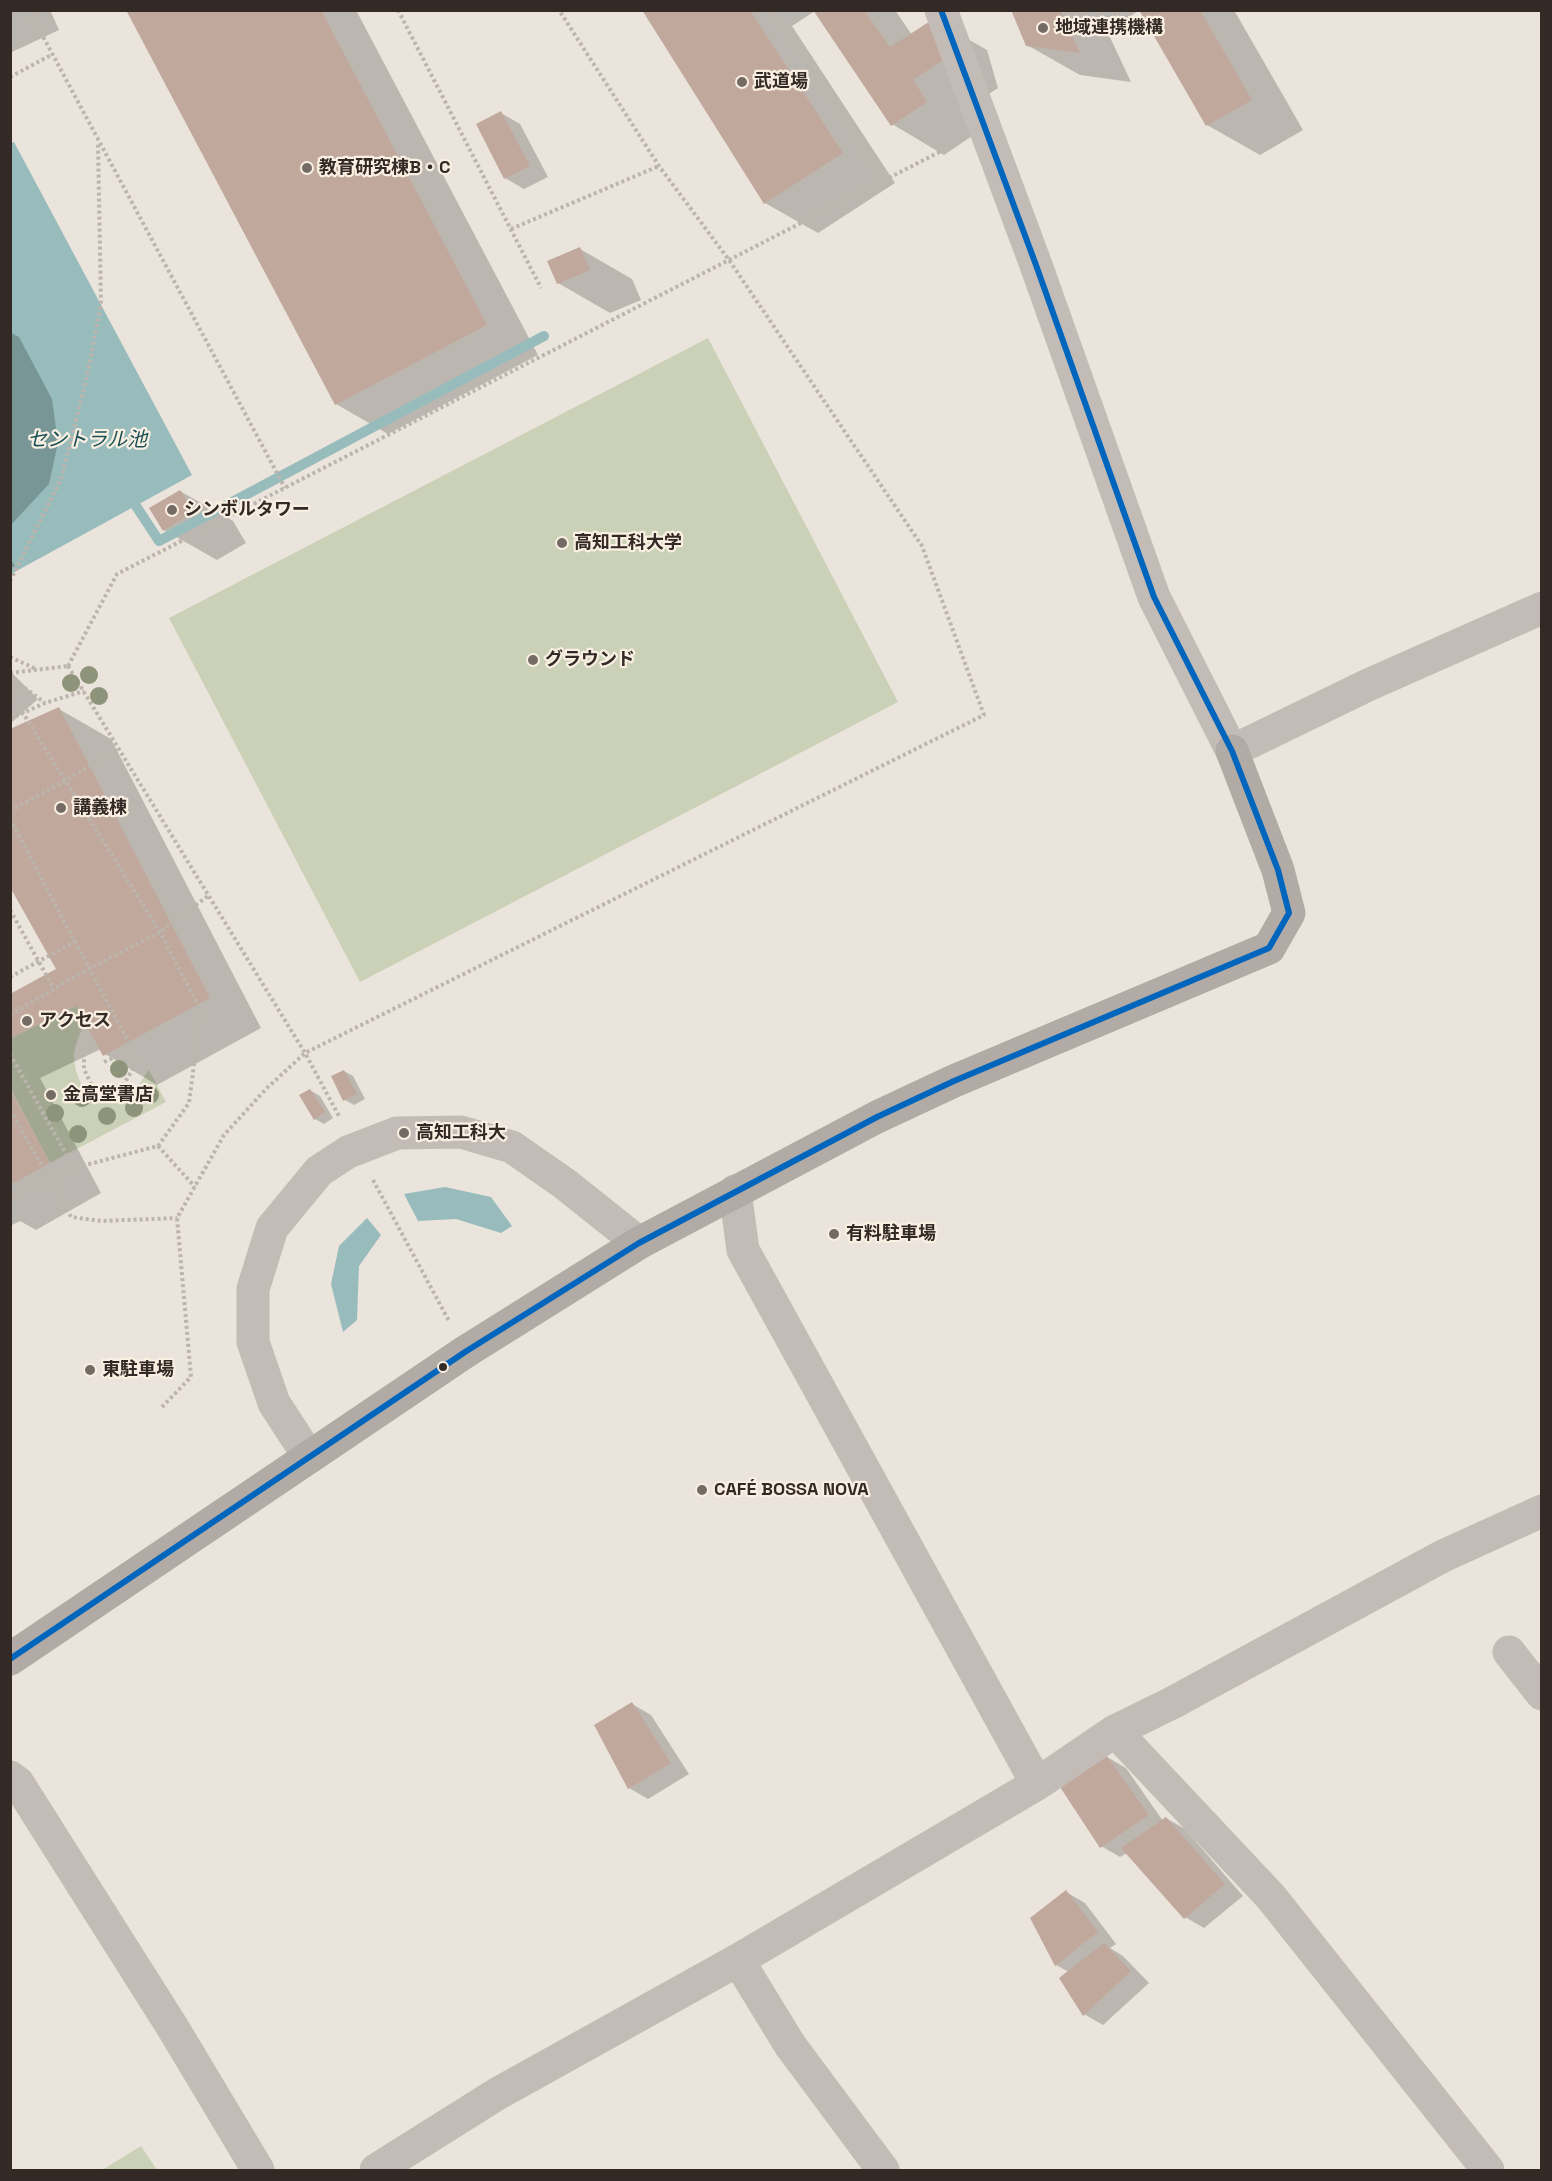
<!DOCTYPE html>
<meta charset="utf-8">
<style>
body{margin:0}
#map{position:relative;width:1552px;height:2181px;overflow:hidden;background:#ebe4dc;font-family:"Space Grotesk",sans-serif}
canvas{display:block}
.frame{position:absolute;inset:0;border:12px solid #342a25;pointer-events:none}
</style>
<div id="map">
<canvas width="1552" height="2181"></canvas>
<div class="frame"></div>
</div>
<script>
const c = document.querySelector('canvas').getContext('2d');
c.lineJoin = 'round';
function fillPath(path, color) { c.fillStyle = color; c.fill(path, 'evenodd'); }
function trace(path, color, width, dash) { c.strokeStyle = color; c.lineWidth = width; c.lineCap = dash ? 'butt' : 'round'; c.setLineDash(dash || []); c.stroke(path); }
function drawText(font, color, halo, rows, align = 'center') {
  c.font = font + ' "Space Grotesk","Noto Sans JP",sans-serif'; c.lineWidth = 4.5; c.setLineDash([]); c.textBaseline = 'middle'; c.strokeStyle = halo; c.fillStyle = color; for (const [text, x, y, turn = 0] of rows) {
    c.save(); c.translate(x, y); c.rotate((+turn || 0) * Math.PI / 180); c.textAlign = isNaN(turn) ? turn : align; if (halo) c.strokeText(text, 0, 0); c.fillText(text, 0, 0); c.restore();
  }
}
fillPath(new Path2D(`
 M708,338L898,702L360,982L169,618Z
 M76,1006L85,1021C81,1032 74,1046 74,1057C75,1087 98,1114 129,1096C137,1091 143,1077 149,1070L166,1102L50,1163L11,1089V1038Z
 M141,2146L157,2170H102Z`), '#cbd1b6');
fillPath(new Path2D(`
 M14,142L192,475L11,574L10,143Z
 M445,1187L491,1197L512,1226L501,1233L456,1219L418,1221L404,1194Z
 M367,1218L381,1235L359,1266L357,1320L343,1332L331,1284L339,1246Z`), '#98bcbc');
fillPath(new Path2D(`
 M10,10H50L59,30L10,53Z
 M127,10H356L538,355L388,434L336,404Z
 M646,10H895L912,35L935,20L987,50L998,88L964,110L978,132L944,155L892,124L815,11L792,26L895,183L818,233L765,203Z
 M1012,10H1139L1108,33L1131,82L1080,75L1027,45Z
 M1141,10H1234L1303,130L1260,155L1207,125Z
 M501,113L520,124L548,177L524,189L505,178Z
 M580,249L632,279L641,300L610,313L558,283Z
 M10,332L19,337L52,399L58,443L49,484L10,526Z
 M180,491L233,521L246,543L217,560L164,530Z
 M10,558L15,566L10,568Z
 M10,671L38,699L10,724Z
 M59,709L111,739L261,1028L157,1085L105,1054L101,1049L40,1078L101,1193L36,1230L20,1221L10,1226V996L58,970Z
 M344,1071L353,1076L365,1099L354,1105L345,1100Z
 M310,1090L320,1096L333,1118L324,1124L315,1119Z
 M632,1704L651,1715L689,1774L648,1799L629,1788Z
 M1107,1757L1126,1768L1163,1821L1166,1818L1185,1829L1243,1896L1204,1928L1185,1917L1127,1853L1120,1857L1101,1846Z
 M1066,1892L1085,1903L1116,1944L1110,1948L1123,1956L1149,1983L1103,2025L1084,2014L1069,1972L1056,1965Z`), '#0003');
trace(new Path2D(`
 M136,506L159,541L544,336`), '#98bcbc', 10);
fillPath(new Path2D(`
 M126,10H321L487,325L335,405Z
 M642,10H750L843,153L764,204Z
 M813,10H864L890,47L935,18L946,58L913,80L927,102L891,126Z
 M1011,10H1060L1080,53L1026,46Z
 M1139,10H1200L1252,100L1206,126Z
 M501,111L530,166L504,179L476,124Z
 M580,247L590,270L557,284L547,261Z
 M180,490L194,512L163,531L149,508Z
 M59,707L210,998L103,1056L76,1006L10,1038V994L56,969L10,887V729Z
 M344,1070L357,1094L343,1101L331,1076Z
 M10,1089L50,1163L10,1185Z
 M310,1089L325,1112L314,1120L299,1095Z
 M632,1702L671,1763L628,1789L594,1725Z
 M1106,1755L1149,1815L1100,1848L1060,1787Z
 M1166,1817L1225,1884L1184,1919L1121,1848Z
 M1066,1890L1098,1932L1055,1966L1030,1918Z
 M1104,1943L1131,1971L1083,2016L1059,1978Z`), '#c0a89d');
trace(new Path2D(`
 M33,10L32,16L285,488
 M398,10L541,288
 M771,10L882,181
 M10,77L53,54
 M511,229L659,166
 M10,581L61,479L86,381L101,304L98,143
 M10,657L36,669
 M68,666L117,574L953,145
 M68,666L305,1053L340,1118
 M10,673L68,666
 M10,677L45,703
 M10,697L25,687
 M10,698L23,713L160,932L201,1011L189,1103L158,1146L74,1168L10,1198
 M10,719L45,703L84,691
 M10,811L65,781L118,748
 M10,819L138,1060L124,1084L110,1088H93L84,1069V1046L94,1038
 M10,910L54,989
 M10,977L76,941
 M10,1015L90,968L160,932L208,896
 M10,1054L74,1168
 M104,1062L133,1049
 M10,1110L71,1217L102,1221L177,1218
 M158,1146L195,1187
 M373,1180L449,1321
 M162,1407L191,1377L177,1218L224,1135L266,1089L305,1053L984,715L922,546L729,260L659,166L559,10`), '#bcb5ae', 4, [3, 3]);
trace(new Path2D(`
 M941,10L1036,265L1154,597L1232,751L1368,685L1542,608
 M735,1191L743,1250L1037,1784
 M309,1457L274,1403L253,1342V1289L272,1228L319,1171L348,1152L397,1133L461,1132L512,1147L565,1184L639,1243
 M1509,1652L1542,1694
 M1115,1731L1271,1897L1488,2170
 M10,1777L18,1783L173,2028L258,2170
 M738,1960L790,2045L883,2170
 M376,2170L497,2094L738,1960L1037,1784L1115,1731L1172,1703L1443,1556L1542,1511`), '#c3bcb6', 33);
trace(new Path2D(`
 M10,1659L465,1352L639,1243L877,1117L954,1081L1269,948L1289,913L1278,870L1232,751`), '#b2aba5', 33);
trace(new Path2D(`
 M10,1659L465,1352L639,1243L877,1117L954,1081L1269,948L1289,913L1278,870L1232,751L1154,597L1036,265L941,10`), '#0065bd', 6);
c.fillStyle = '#8e9479';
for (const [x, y] of [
 [89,675],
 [71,683],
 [99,696],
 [119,1069],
 [150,1095],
 [82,1098],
 [134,1108],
 [55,1113],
 [107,1116],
 [78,1134]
]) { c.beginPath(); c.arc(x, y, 9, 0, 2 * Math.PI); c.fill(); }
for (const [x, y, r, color] of [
 [1043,28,6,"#746b65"],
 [742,82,6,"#746b65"],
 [307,168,6,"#746b65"],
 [172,510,6,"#746b65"],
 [562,543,6,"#746b65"],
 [533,660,6,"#746b65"],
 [61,808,6,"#746b65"],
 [27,1021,6,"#746b65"],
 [51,1095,6,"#746b65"],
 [404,1133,6,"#746b65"],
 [834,1234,6,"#746b65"],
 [443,1367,5,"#342a25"],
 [90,1370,6,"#746b65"],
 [702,1490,6,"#746b65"]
]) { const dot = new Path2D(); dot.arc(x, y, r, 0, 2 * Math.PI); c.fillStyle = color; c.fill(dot); trace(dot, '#f9efe2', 2); }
drawText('bold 18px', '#342a25', '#f9efe2', [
 ["地域連携機構",1055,28],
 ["武道場",754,82],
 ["教育研究棟B・C",319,168],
 ["シンボルタワー",184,510],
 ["高知工科大学",574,543],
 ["グラウンド",545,660],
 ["講義棟",73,808],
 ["アクセス",39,1021],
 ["金高堂書店",63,1095],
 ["高知工科大",416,1133],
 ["有料駐車場",846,1234],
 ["東駐車場",102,1370],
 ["CAFÉ BOSSA NOVA",714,1490]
], 'left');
drawText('italic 20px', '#195156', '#f9efe2', [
 ["セントラル池",87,441]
]);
</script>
